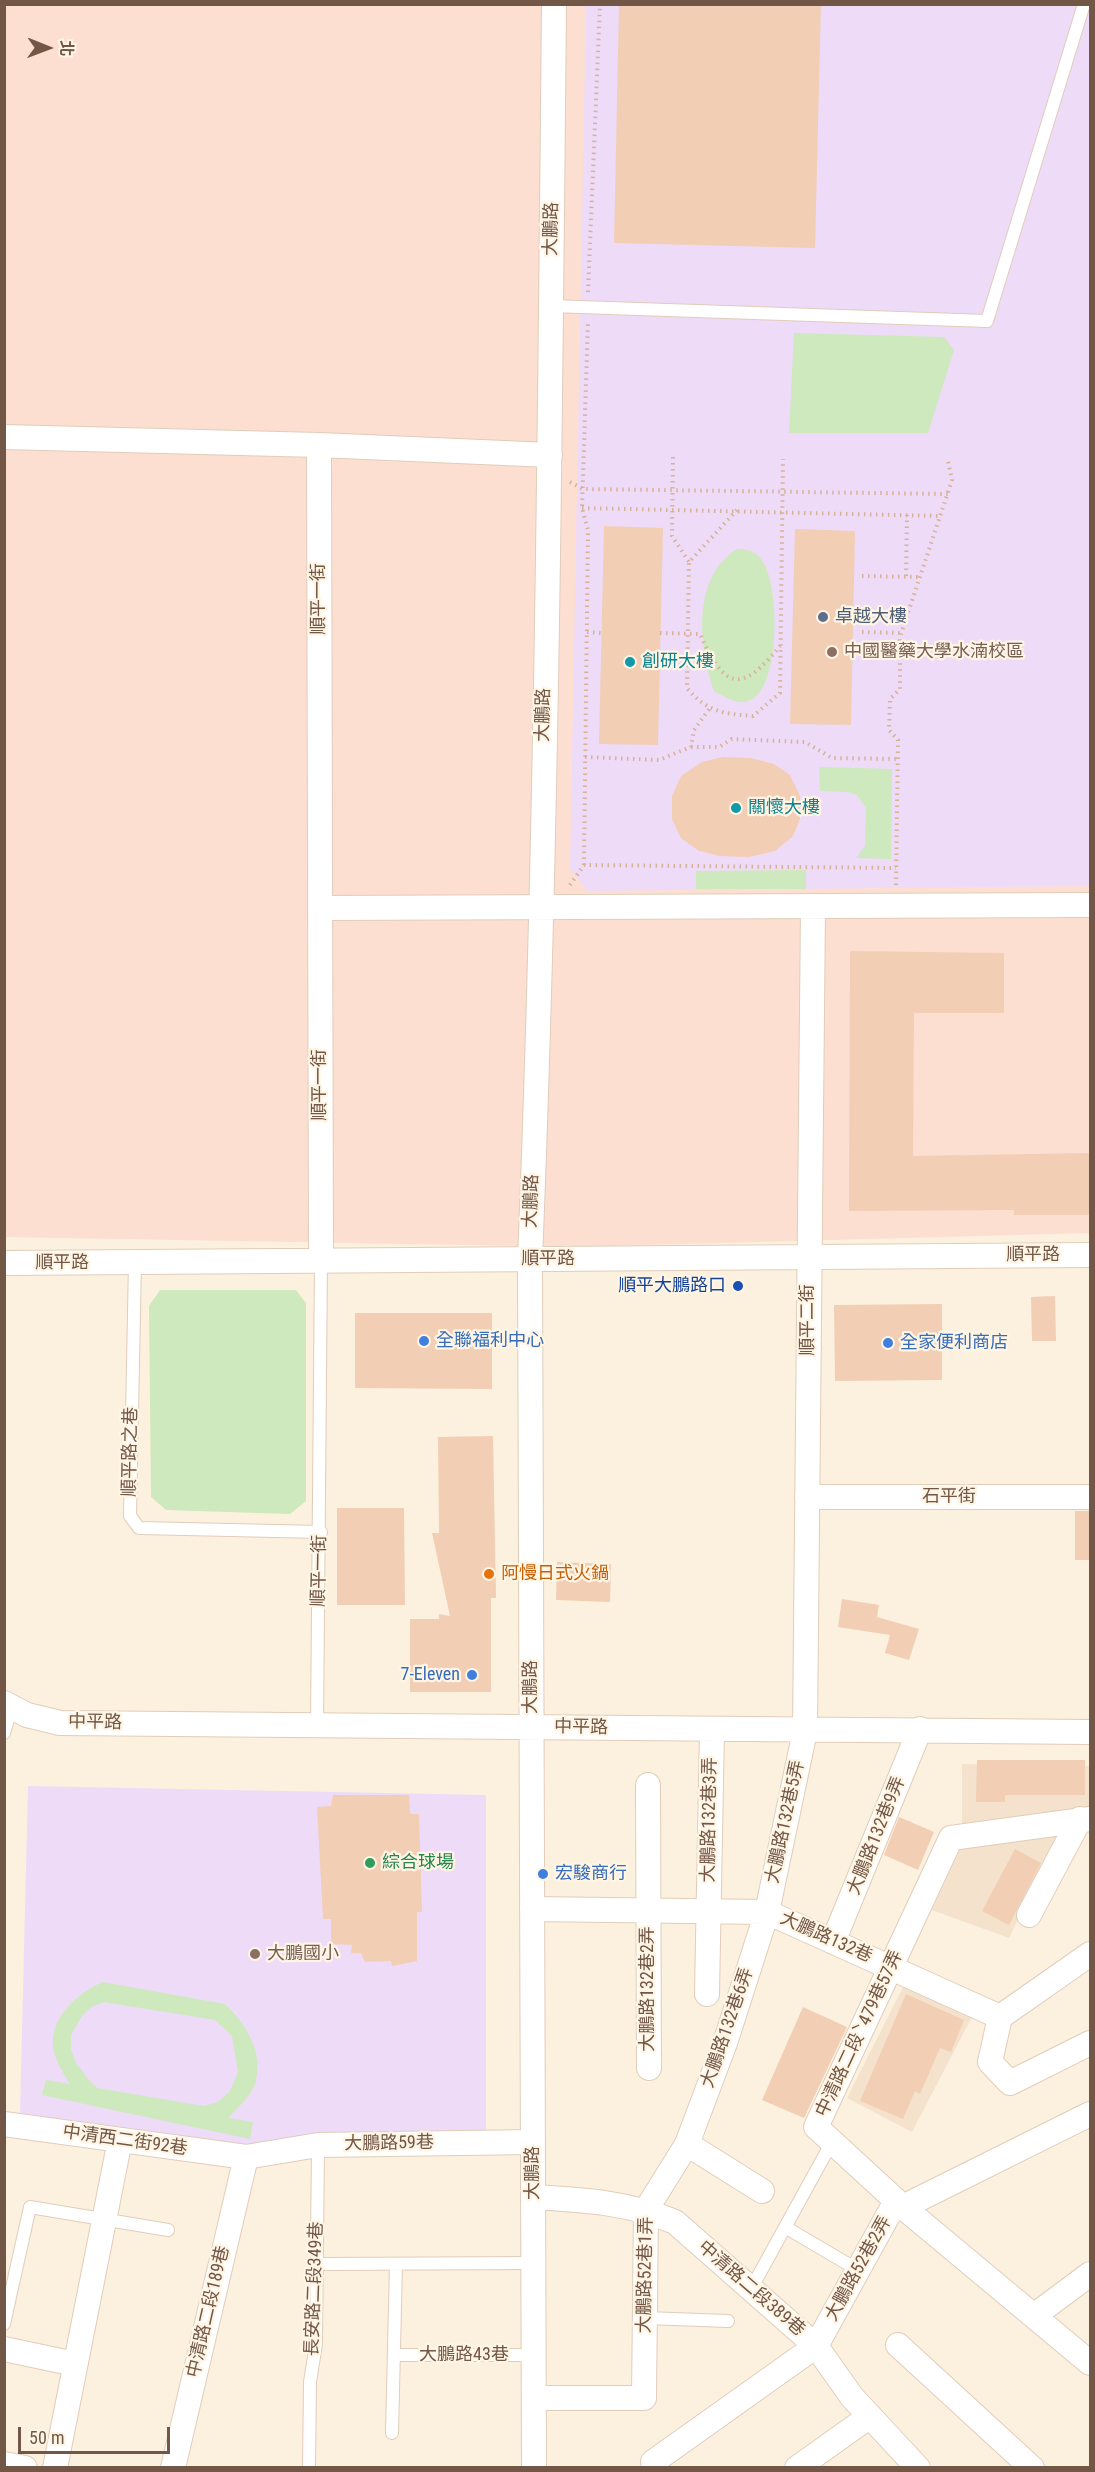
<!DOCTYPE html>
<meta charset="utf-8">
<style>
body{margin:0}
#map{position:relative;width:1095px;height:2472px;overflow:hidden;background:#fcf1de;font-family:"Roboto Condensed","Noto Sans TC",sans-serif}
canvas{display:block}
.frame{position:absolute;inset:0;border:6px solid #725646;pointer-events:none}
.north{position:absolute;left:18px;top:18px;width:60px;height:60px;-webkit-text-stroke:4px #fff5e4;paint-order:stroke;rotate:91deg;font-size:16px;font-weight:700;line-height:24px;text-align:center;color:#725646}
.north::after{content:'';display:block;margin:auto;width:21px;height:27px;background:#725646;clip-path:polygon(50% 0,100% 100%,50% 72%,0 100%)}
.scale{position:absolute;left:18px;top:2427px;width:152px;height:27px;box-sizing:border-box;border:3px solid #725646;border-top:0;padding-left:8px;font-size:18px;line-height:21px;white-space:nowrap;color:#725646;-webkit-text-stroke:4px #fff5e4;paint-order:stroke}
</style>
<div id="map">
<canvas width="1095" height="2472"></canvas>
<div class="frame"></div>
<div class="north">北</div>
<div class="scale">50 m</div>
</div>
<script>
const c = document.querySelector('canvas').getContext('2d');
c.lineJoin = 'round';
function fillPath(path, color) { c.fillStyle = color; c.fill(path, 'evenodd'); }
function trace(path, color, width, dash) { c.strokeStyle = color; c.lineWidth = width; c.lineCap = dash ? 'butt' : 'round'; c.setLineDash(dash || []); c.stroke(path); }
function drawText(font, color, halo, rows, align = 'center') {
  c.font = font + ' "Roboto Condensed","Noto Sans TC",sans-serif'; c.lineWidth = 4.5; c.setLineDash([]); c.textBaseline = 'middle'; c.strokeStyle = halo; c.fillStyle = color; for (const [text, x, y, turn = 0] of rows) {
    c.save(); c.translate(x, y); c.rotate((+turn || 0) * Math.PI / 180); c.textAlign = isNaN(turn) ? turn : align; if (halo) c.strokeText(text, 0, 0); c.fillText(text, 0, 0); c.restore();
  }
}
fillPath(new Path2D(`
 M962,1764L1090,1766V1808L962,1826Z
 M1060,1833L1009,1938L932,1910L963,1843Z
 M904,1985L975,2011L912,2132L847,2098Z`), '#f4e2cc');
fillPath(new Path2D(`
 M5,5H1090V1233L575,1247L5,1237Z`), '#fddfd1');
fillPath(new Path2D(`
 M586,5H1090V886L587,891L570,868Z
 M28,1786L486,1795V2143L255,2148L20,2113Z`), '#eedbf8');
fillPath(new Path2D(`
 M794,333L944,337L954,350L928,433H789Z
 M737,549C747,549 755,551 761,559C780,582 782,691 748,701C736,705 724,696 714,691C699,646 691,578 737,549Z
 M819,767L892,769L891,859L856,858L865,846L866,808L857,795L847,792L820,791Z
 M806,870V889H696V871Z
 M160,1290H296L306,1303V1501L290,1514L166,1510L151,1497L149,1306Z
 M103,1982L225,2004C245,2023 263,2050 256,2080C253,2095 238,2107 228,2118L253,2122L250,2139L42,2095L46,2080L70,2084C63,2072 54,2060 53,2045C51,2016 79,1992 103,1982ZM104,2002L215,2020L232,2036L238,2072L230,2091L218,2102L204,2106L97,2088L88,2079L76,2063L71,2049V2035L82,2016L91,2007Z`), '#cee9bd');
fillPath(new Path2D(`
 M619,4H821L815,248L614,243Z
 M604,526L663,528L658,745L599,744Z
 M795,529L855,531L851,725L790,724Z
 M723,757L751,758L774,764L790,775L800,796V819L793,836L775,851L749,857L720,856L699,851L681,838L672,819V796L681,776L702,762Z
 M850,951L1004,953V1013H914L913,1156L1090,1153V1215H1014V1210L849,1211Z
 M1055,1296L1056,1341H1032L1031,1297Z
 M942,1304V1380L835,1381L834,1305Z
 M355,1313H492V1389L355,1388Z
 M493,1436L496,1598H491V1692H410V1619H439V1614L450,1616L432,1533H439L438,1437Z
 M337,1508H404L405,1605H337Z
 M1075,1511H1090V1560H1075Z
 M557,1562L611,1564L610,1602L556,1600Z
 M842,1599L879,1605L877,1617L919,1629L909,1660L885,1653L890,1635L838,1627Z
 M977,1760H1085V1795H1005V1802H976Z
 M333,1795H409L410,1814H419L422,1912H417V1961L392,1966L391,1961L365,1962L361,1953H351L352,1945L331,1944V1919H323L317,1807L331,1806Z
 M899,1817L934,1832L918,1870L884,1855Z
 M1015,1849L1041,1863L1009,1925L982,1911Z
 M906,1994L964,2020L951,2052L940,2048L920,2094L915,2091L903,2119L860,2101Z
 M803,2007L847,2027L804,2118L762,2100Z`), '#f2ceb5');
const lane = new Path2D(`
 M551,306L987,321L1084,4
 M135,1262L130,1516L139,1528L321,1532
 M317,1725L321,1261
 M4,1733L11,1709
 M785,2227L858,2270
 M317,2264L534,2263
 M751,2289L832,2142
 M645,2318L728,2321
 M4,2324L30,2207L168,2230
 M394,2355H534
 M392,2433L396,2264
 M309,2468L310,2382L316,2344L318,2145`);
const street = new Path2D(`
 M4,437L319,445L550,455
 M319,445L321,1261
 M320,908L1090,905
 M4,1263L1090,1255
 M807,1497H1090
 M4,1703L27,1715L60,1723L1090,1732
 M648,1785L649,2068
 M1090,1819L951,1838L816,2127L903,2207L1090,2363
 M532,1909L767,1912L1000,2017
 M1029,1915L1080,1819
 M833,1942L920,1729
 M707,1994L712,1729
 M1000,2017L990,2062L1010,2083L1090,2043
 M1000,2017L1090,1954
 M4,2124L246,2157L318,2145L533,2142
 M687,2144L725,2043L767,1912L805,1731L813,908
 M533,2197C583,2200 628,2202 675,2222L816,2346L852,2397L918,2468
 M1035,2315L1090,2274
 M898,2345L1032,2468
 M4,2349L75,2364
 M534,2398H644L646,2210L687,2144L762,2191
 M4,2464L25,2468
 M55,2468L120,2140
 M173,2468L246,2157
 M534,2468L530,1259C547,841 550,423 554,4
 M657,2468L653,2462L816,2346L891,2210L903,2207L1090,2114
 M797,2468L870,2416`);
trace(lane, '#e0cdba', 14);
trace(street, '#e0cdba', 26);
trace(new Path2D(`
 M588,292L600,4
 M673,457L672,536L689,562
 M570,482L583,489L948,494
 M582,508L940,516
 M737,510L689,562L687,688C706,711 723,714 753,716L780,693L783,459
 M862,576L920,577
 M906,576L907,515
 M587,632L601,633
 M862,632L902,633
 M660,633L700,634C725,690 741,694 780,646
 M691,747H719L732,739L805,742L832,758L898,759
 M585,757L659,760L691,747L694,730L710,708
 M584,865L588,530L582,508L588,321
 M570,885L584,865L896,868
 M896,885L898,740L889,730L890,699L900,689V637L952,480L948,461`), '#d6b299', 4, [1.5, 4.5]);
trace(lane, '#fff', 12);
trace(street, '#fff', 24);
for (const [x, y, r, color] of [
 [823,617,6,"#5c6f8a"],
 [832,652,6,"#8d6e63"],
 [630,662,6,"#0f9aa8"],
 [736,808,6,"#0f9aa8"],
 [738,1286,6,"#1a4fb4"],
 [424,1341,6,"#3f7fe0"],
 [888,1343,6,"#3f7fe0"],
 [489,1574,6,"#e8710a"],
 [472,1675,6,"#3f7fe0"],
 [370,1863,6,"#2e9e5b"],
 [543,1874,6,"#3f7fe0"],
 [255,1954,6,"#8d6e63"]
]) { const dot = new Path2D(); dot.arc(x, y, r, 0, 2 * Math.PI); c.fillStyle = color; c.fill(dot); trace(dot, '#fff5e4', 2); }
drawText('18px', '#725646', '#fff5e4', [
 ["大鵬路",552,229,-89],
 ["順平一街",319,599,-90],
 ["大鵬路",544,715,-89],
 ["順平一街",320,1085,-90],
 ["大鵬路",532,1201,-88],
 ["順平路",1033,1255],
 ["順平路",548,1259],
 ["順平路",62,1263],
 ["順平二街",808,1320,-90],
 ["順平路之巷",131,1452,-89],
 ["石平街",949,1497],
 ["順平一街",320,1571,-89],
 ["大鵬路",531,1687,-90],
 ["中平路",95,1723,1],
 ["中平路",581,1728,1],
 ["大鵬路132巷3弄",710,1820,-89],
 ["大鵬路132巷5弄",786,1822,-78],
 ["大鵬路132巷9弄",877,1836,-68],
 ["大鵬路132巷",826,1938,24],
 ["大鵬路132巷2弄",648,1989,-90],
 ["大鵬路132巷6弄",728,2028,-71],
 ["中清路二段ˋ479巷57弄",860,2034,-65],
 ["中清西二街92巷",125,2141,8],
 ["大鵬路59巷",389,2144,-1],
 ["大鵬路",533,2173,-90],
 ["大鵬路52巷2弄",859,2269,-61],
 ["大鵬路52巷1弄",646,2275,-89],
 ["長安路二段349巷",315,2289,-88],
 ["中清路二段389巷",751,2289,41],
 ["中清路二段189巷",209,2312,-77],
 ["大鵬路43巷",464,2355]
]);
drawText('18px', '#4e5e75', '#fff5e4', [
 ["卓越大樓",835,617]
], 'left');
drawText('18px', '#785e54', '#fff5e4', [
 ["中國醫藥大學水湳校區",844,652],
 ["大鵬國小",267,1954]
], 'left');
drawText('18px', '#0d838f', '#fff5e4', [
 ["創研大樓",642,662],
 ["關懷大樓",748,808]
], 'left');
drawText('18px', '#164399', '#fff5e4', [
 ["順平大鵬路口",726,1286]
], 'right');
drawText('18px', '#366cbe', '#fff5e4', [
 ["全聯福利中心",436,1341],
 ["全家便利商店",900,1343],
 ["7-Eleven",460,1675,"right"],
 ["宏駿商行",555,1874]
], 'left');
drawText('18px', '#c56008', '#fff5e4', [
 ["阿慢日式火鍋",501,1574]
], 'left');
drawText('18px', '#27864d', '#fff5e4', [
 ["綜合球場",382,1863]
], 'left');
</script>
